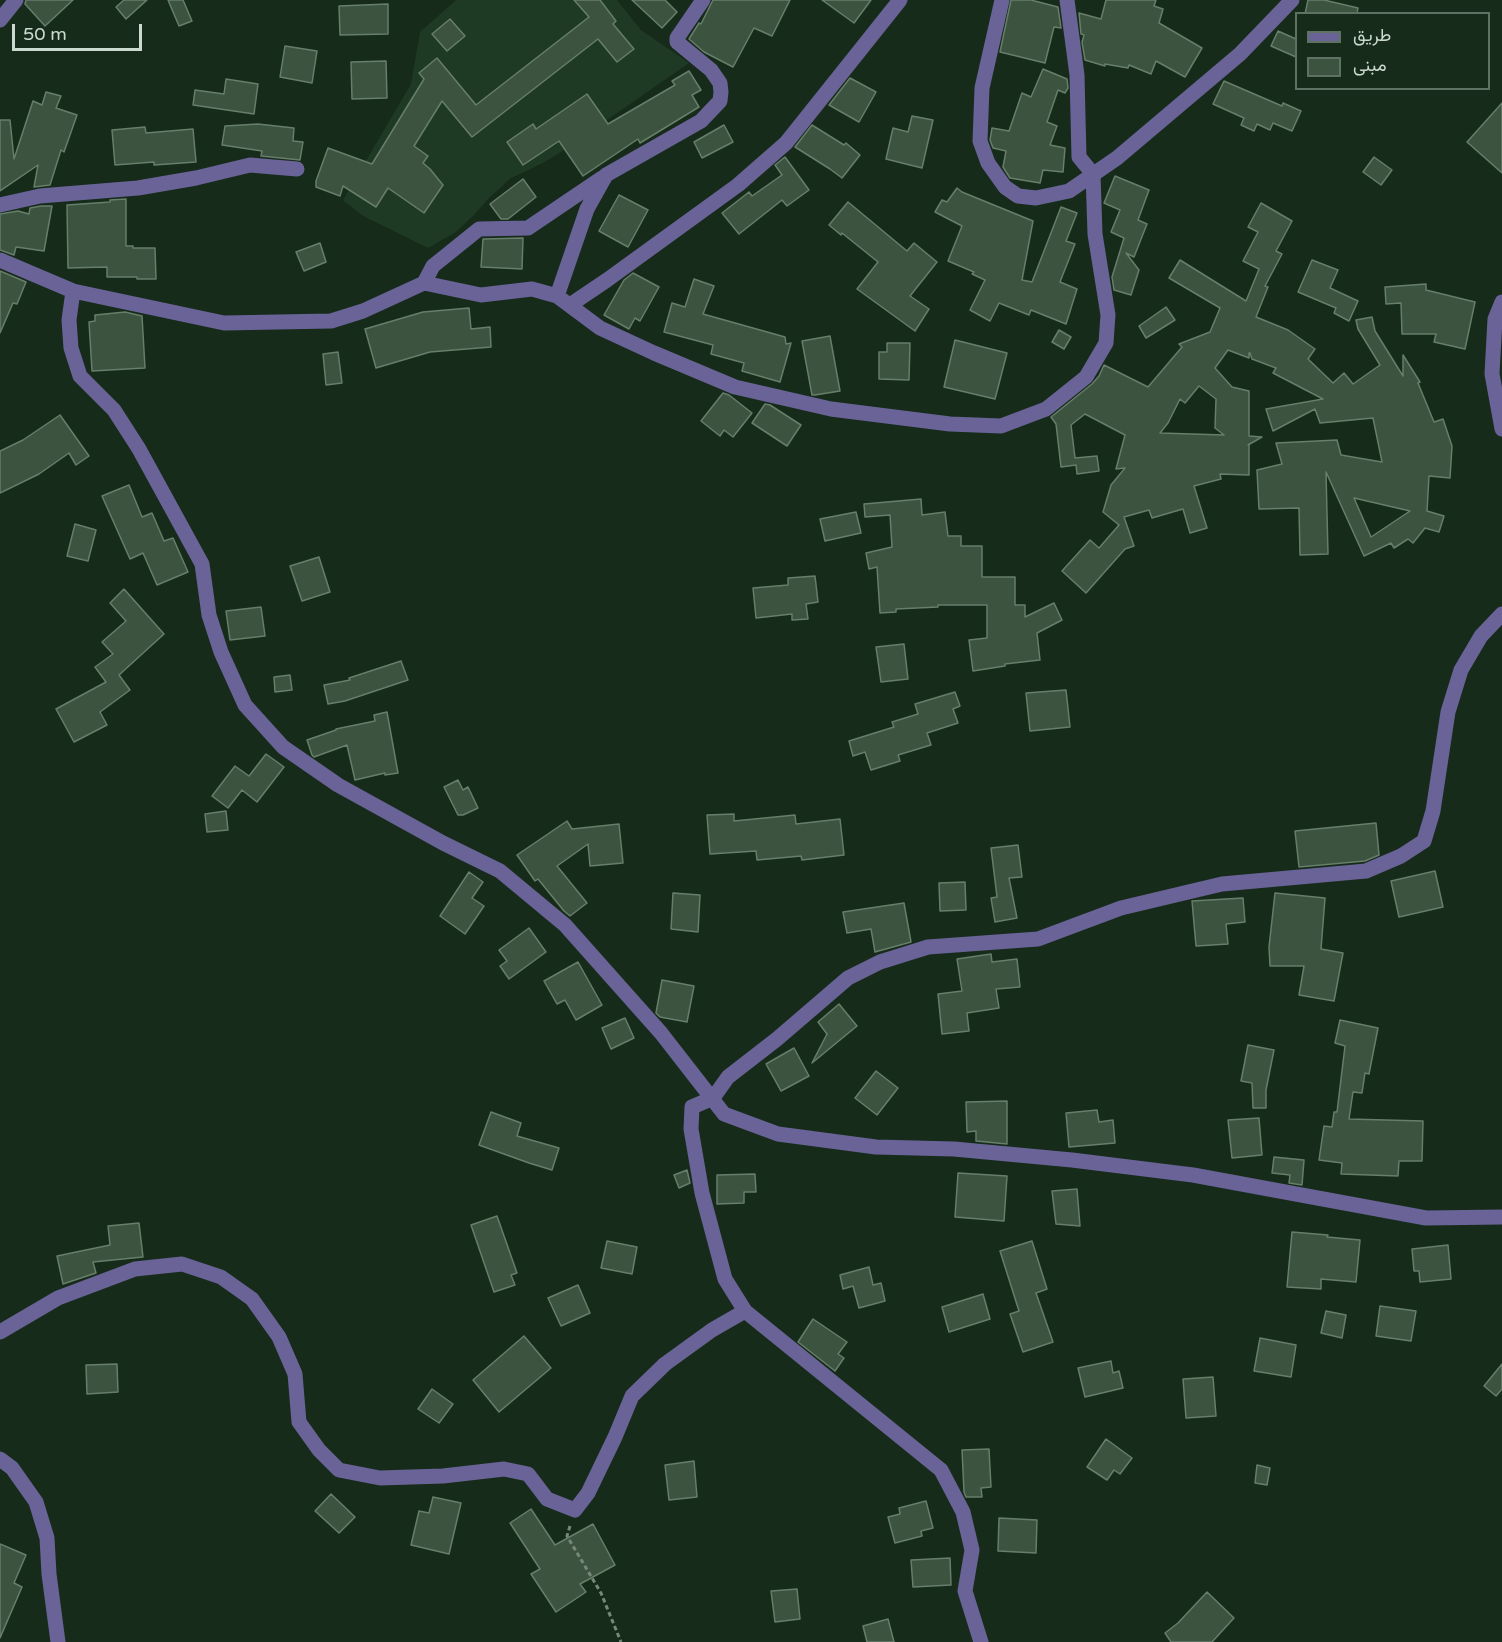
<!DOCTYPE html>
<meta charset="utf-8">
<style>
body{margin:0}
#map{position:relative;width:1502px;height:1642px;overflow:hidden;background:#162b1a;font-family:"Varela Round",Vazirmatn,sans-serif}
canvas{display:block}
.legend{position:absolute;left:1295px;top:12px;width:195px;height:78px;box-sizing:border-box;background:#162b1a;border:2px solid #5f7162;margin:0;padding:8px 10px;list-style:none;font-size:18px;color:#ccd9ce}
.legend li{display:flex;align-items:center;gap:12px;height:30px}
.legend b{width:30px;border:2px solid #5f7162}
.scale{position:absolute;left:12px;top:24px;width:130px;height:27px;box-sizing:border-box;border:3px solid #ccd9ce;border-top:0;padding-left:8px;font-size:18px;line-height:21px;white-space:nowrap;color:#ccd9ce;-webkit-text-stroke:4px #162b1a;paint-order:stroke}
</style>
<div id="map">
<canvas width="1502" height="1642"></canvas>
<ul class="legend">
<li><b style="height:8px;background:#696397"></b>طريق</li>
<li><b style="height:16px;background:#3c5340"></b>مبنى</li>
</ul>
<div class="scale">50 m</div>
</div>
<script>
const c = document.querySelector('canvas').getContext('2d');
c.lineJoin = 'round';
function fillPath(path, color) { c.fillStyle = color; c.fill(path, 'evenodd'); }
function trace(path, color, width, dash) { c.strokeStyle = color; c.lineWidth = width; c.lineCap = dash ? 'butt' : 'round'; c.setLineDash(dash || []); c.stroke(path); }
fillPath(new Path2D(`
 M456,0H617L641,30L689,63L561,152L541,164L511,178L489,198L474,215L456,232L428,248L363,216L343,200L411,84L420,32Z`), '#1e3924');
const building = new Path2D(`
 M26,0H73L45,26L25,4Z
 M124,0H147L126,19L116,7Z
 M168,0H183L192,21L179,26Z
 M574,0H600L616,21L613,24L634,49L617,62L598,39L472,137L442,101L414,146L428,156L423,163L430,169L443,185L424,213L388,188L376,207L343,186L340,196L316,187V181L328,148L372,164L424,79L419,73L437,58L476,105L589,17Z
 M632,0H665L677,12L662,28Z
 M713,0H790L772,36L754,28L733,67L704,52L689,39L699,23L701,24Z
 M822,0H871L854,23Z
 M1011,0H1031L1058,7L1061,28L1054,27L1045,63L1000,52Z
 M1106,0H1156L1154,6L1163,9L1159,23L1202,48L1185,77L1156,61L1151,74L1129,65L1128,68L1105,64V66L1085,60L1082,42L1084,35L1081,34L1079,13L1101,19Z
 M1308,0H1324L1358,8L1357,14H1305Z
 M388,4V34L340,35L339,6Z
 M450,19L465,36L447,51L432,34Z
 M1278,31L1296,39V57L1271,46Z
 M285,46L317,51L312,83L280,77Z
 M386,61L387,98L352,99L351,62Z
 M1043,69L1067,79L1068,88L1065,93L1058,90L1047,122L1057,126L1050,145L1065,148L1063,172L1043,170L1040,183L1010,178L1003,167L1006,151L993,148L990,140L992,128L1009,131L1022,93L1031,97Z
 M689,71L701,90L692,95L699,107L640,143L638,139L583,176L559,141L523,165L507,142L533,124L536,129L587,94L608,124L675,85L672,81Z
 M850,78L876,92L859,122L829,105Z
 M226,79L258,84L254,114L193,105L195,90L224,94Z
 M1224,81L1282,106L1283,103L1301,111L1292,131L1273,123L1270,130L1257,124L1254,131L1241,125L1244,118L1213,104Z
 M46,92L61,96L56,108L77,115L64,152L61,150L50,185L34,187L38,165L0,191V120H10L14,159L33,101L42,105Z
 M1502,103V173L1467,142Z
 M912,116L933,120L922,168L886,159L893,128L908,132Z
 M258,124L294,128L293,141L303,142L300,160L261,156L262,151L222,145L225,126Z
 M724,125L733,142L702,158L694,142Z
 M812,125L844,145L846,143L860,155L842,178L830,169L795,147Z
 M145,127L146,133L193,129L196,162L154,165V162L115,165L112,130Z
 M785,157L809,190L787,206L782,200L739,234L722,213L749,192L752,196L782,175L775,165Z
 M1374,157L1392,170L1381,185L1363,172Z
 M1115,176L1149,190L1138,220L1147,224L1134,257L1126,253L1139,270L1131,295L1114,290L1112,277L1124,238L1111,232L1120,210L1104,203Z
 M523,179L536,197L508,219H501L490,204Z
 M957,188L962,192L1033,221L1022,280L1032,282L1061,207L1077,213L1066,241L1075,244L1060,282L1077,289L1066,324L1031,310L1029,315L999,303L990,321L970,310L985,280L972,274L974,272L948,261L962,226L935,212L942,200L947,202Z
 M619,195L648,210L628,247L599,231Z
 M126,199V246H133V248H155L156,279H137V277H107V267L68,268L67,205L110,202V200Z
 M848,202L907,251L914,243L937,262L910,296L929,309L915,331L857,289L878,262L842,233L841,235L829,225Z
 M1261,203L1292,221L1276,251L1282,254L1265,286L1268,287L1256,317L1288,330L1315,349L1308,359L1333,383L1344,373L1353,384L1380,365L1358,329L1356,320L1372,317L1375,331L1403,376V355L1420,382L1418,383L1434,422L1443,419L1452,446L1450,478L1429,476L1427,511L1444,516L1439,532L1425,528L1413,543L1408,539L1394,548L1391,543L1364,556L1326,472L1328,554L1300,555L1299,508L1259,509L1257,470L1282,464L1276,443L1337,440L1341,455L1382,462L1373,418L1320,423L1315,409L1273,431L1266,409L1323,399L1273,373L1276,368L1252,359L1250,353H1249V358L1228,350L1215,368L1232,387L1249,391V436L1262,437L1248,445L1249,444V475L1220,474L1221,479L1194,486L1207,528L1190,533L1183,509L1152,518L1149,510L1124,517L1134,546L1125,549L1086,593L1062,571L1090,540L1099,548L1119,525L1103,512L1111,485L1125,468L1116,469L1125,435L1085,414L1071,425L1075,458L1097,456L1099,471L1077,474L1076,465L1061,467L1056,424L1051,417L1092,384L1099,376L1104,365L1148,387L1182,347L1179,344L1210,332L1220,308L1169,278L1180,260L1246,301L1259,269L1243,261L1258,232L1248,227ZM1199,386L1216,399L1215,428L1224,435L1160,433L1168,423L1180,399L1185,403ZM1354,498L1410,511L1371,537Z
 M41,206H52L44,251L16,247L14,255L0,250V214L18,211L29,214L30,208Z
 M523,238L522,269L481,267L483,239Z
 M320,243L326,262L304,271L296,252Z
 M1312,260L1338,270L1330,288L1358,301L1349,321L1334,313L1336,308L1298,292Z
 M0,271L26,282L17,304L13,303L0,333Z
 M633,273L659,287L640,321L635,318L629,329L604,315L624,280Z
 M694,279L714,286L703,314L785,337L786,344L791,343L780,382L742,371L744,363L711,354L713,345L664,332L672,303L685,307Z
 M1426,284V290L1475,302L1465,349L1434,342L1436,334H1402L1401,303L1386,304L1385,287Z
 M1166,307L1175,320L1146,338L1139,326Z
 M469,308L471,329L490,327L491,347L430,352L376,368L365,329L423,312Z
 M125,312L142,316L145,368L92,371L89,322L95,321V315Z
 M1059,330L1071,337L1064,349L1052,342Z
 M830,336L840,391L815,395H812L802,341Z
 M955,340L1007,353L995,399L944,387Z
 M887,343H910L909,380L879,379V352H887Z
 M338,352L342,383L326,385L323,354Z
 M723,393L729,395L752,413L733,437L724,430L720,436L701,421Z
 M765,404L770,405L801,425L787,446L752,423Z
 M60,415L89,456L76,465L69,453L39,474L0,493V451L23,440Z
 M129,485L142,517L152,513L164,541L173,538L188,572L157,585L143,553L130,559L102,496Z
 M921,499L922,515L945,512L948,536H961V546H982V577H1015V605H1025V617L1054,603L1062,620L1037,633L1040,660L1005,664V666L973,671L969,640L987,638V605H938V607L896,609V612L880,613L877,567L869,569L866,553L892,547L890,515L865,517L864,504Z
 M856,512L861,533L825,541L820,519Z
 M75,524L96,530L88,561L67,556Z
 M319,557L330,592L302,601L290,566Z
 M815,576L818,602L806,604L808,619L792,620V614L756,618L753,588L788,585V578Z
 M124,589L164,634L119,675L130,690L100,712L107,725L74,742L56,709L106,682L95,667L113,654L102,642L126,621L110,603Z
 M261,607L265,636L230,640L226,611Z
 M904,644L908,679L881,682L876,647Z
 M401,661L408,680L345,701L328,704L324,685L350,680L349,678Z
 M290,675L292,690L275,692L274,677Z
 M1066,690L1070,727L1030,731L1026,693Z
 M955,692L960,706L953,709L958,723L927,733L931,745L898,755L900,761L871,770L865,752L853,756L849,741L894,727L892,722L918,714L915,704Z
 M387,712L398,773L385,775V773L355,780L347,745L314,757L312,755L307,740L336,730V729L375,721L374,715Z
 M266,754L284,767L257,802L242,790L228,808L212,796L235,766L249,776Z
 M458,780L463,790L468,787L478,808L463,815H458L444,787Z
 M226,811L228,830L207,832L205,814Z
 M734,814V821L795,815L796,824L840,819L844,855L802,860L801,856L757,860L756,851L710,854L707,815Z
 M567,821L572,829L619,824L623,863L590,866L588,844L557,866L587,903L570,916L564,911L538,879L535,881L517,855Z
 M1376,823L1379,855L1365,861L1299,867L1295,831Z
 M1018,845L1022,877L1009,878L1017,918L995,922L991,898L997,897L991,848Z
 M1435,871L1443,907L1399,917L1391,881Z
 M469,872L483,882L472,898L484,906L465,934L440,916Z
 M965,882L966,910L940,911L939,883Z
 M673,893L700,895L698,932L671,929Z
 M1275,893L1325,898L1321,949L1343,953L1334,1001L1299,995L1304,966H1270L1269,947Z
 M1243,898L1245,922L1226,924L1228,944L1196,946L1192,901Z
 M904,903L911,942L875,952L871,929L847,933L843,912Z
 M529,928L546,952L509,979L500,966L507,961L499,950Z
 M991,954L992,962L1017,959L1020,987L996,989L999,1008L967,1013L969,1031L942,1034L938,994L962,991L957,959Z
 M578,962L602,1005L576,1020L565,1000L557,1004L544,981Z
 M662,980L694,986L687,1022L660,1017L656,1013Z
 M839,1004L857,1026L812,1063L827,1034L818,1022Z
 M625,1018L634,1038L611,1049L602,1028Z
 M1340,1020L1378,1028L1369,1074L1365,1073L1362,1093L1353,1092L1349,1119L1423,1121L1422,1161H1399L1398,1176L1341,1174L1342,1163L1319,1160L1324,1126L1332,1127L1334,1112H1337L1345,1046L1335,1043Z
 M1248,1045L1274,1050L1266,1090V1108H1253L1252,1083L1241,1081Z
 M794,1048L809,1076L781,1091L766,1064Z
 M876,1071L898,1088L877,1115L855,1098Z
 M1007,1101V1144L976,1141V1131L967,1132L966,1102Z
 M1097,1110L1099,1122L1113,1120L1115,1143L1069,1147L1066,1113Z
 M491,1112L521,1123L517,1136L559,1148L552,1170L529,1163L479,1145Z
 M1259,1118L1262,1155L1232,1158L1228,1120Z
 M1274,1157L1304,1160L1302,1185L1289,1183L1290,1175L1272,1173Z
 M687,1170L690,1183L679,1188L674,1175Z
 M958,1173L1007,1176L1004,1221L955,1217Z
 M755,1174L756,1192H744V1203L717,1204V1175Z
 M1077,1189L1080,1226L1056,1224L1052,1191Z
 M497,1216L517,1273L511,1275L515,1285L494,1292L471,1225Z
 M139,1223L143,1257L93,1262L96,1273L63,1284L57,1256L110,1245L108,1226Z
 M1292,1232L1328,1235L1327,1237L1360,1240L1356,1282L1321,1279V1289L1287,1287Z
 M607,1241L637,1247L632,1274L601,1268Z
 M1032,1241L1047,1289L1036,1293L1053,1342L1023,1352L1010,1314L1019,1311L1000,1251Z
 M1448,1245L1451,1279L1420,1282L1419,1271H1414L1412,1249Z
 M869,1267L873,1285L881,1283L885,1301L859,1308L853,1286L843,1289L840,1275Z
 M578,1285L590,1313L561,1326L548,1298Z
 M983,1294L990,1319L949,1332L942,1307Z
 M1380,1306L1416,1311L1411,1341L1376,1336Z
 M1326,1311L1346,1315L1342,1338L1321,1333Z
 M813,1319L847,1342L838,1354L844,1358L835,1371L798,1342Z
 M524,1336L551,1368L499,1412L473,1380Z
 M1260,1338L1296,1345L1291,1377L1254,1371Z
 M1111,1361L1113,1373L1119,1371L1123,1388L1085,1397L1078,1368Z
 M117,1364L118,1392L87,1394L86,1365Z
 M1502,1364V1389L1496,1396L1484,1386Z
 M1213,1377L1216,1416L1186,1418L1183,1379Z
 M432,1389L453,1404L439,1423L418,1409Z
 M1106,1439L1132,1458L1120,1474L1114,1470L1107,1480L1087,1467Z
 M989,1449L991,1487L981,1488L982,1497H966L964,1492L962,1450Z
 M694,1461L697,1497L669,1500L665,1465Z
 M1257,1465L1270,1468L1267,1485L1255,1483Z
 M331,1494L355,1517L339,1533L315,1511Z
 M433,1497L461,1503L449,1554L411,1545L419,1511L429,1513Z
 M926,1501L933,1528L921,1531L922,1536L895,1543L888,1517L900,1514L899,1508Z
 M531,1509L555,1545L593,1524L615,1565L580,1584L586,1592L556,1612L531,1574L540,1569L510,1523Z
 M999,1518L1037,1520L1036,1553L998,1551Z
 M0,1544L26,1555L14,1583L22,1587L0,1638Z
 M950,1558L951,1585L913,1587L911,1560Z
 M797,1589L800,1619L775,1622L771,1591Z
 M1207,1592L1234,1618L1212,1642H1171L1165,1633L1178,1623Z
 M888,1619L894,1642H867L863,1626Z`);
fillPath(building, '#3c5340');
trace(building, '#677e6b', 1.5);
trace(new Path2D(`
 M570,1526L567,1536L601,1593L621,1642`), '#77887a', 3, [4.5, 3]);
trace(new Path2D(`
 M1002,0L982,88L980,141L988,163L1005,187L1018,196L1036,198L1069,191L1117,158L1240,54L1292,0
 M0,20L16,0
 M0,205L40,196L138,188L196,178L250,165L297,169
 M0,260L73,291L224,323L331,321L363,311L424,283L481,295L532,289L557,296L600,328L654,353L735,387L831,409L950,424L1001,426L1046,409L1086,377L1106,343L1108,315L1095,234L1093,174L1079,157L1077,75L1067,0
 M424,283L433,266L479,229L528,228L602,178
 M73,291L69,320L71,348L80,376L114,410L139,449L202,564L209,615L221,652L245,705L283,747L338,785L443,843L500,871L565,925L661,1033L724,1114L778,1134L876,1147L954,1149L1072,1160L1193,1175L1426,1218L1502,1217
 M557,296L587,209L606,175L701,121L720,101L721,92L720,83L711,70L677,42V38L703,0
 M1502,302L1495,319L1492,374L1502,429
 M570,305L607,280L738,185L786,143L900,0
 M0,1332L58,1298L135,1269L182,1264L221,1277L252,1299L279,1337L295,1374L299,1422L319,1450L339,1470L380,1478L443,1476L504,1469L528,1474L547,1499L575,1510L588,1493L615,1437L632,1396L665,1364L712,1330L745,1311
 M0,1459L12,1468L36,1502L47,1538L49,1574L58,1642
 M981,1642L965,1591L972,1550L963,1512L941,1470L745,1311L725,1279L702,1193L691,1129L692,1107L713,1098L728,1077L777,1039L848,978L880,962L928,947L1038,939L1121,908L1222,884L1366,871L1401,856L1424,841L1433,811L1448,712L1461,670L1481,636L1502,614`), '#696397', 15);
</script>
